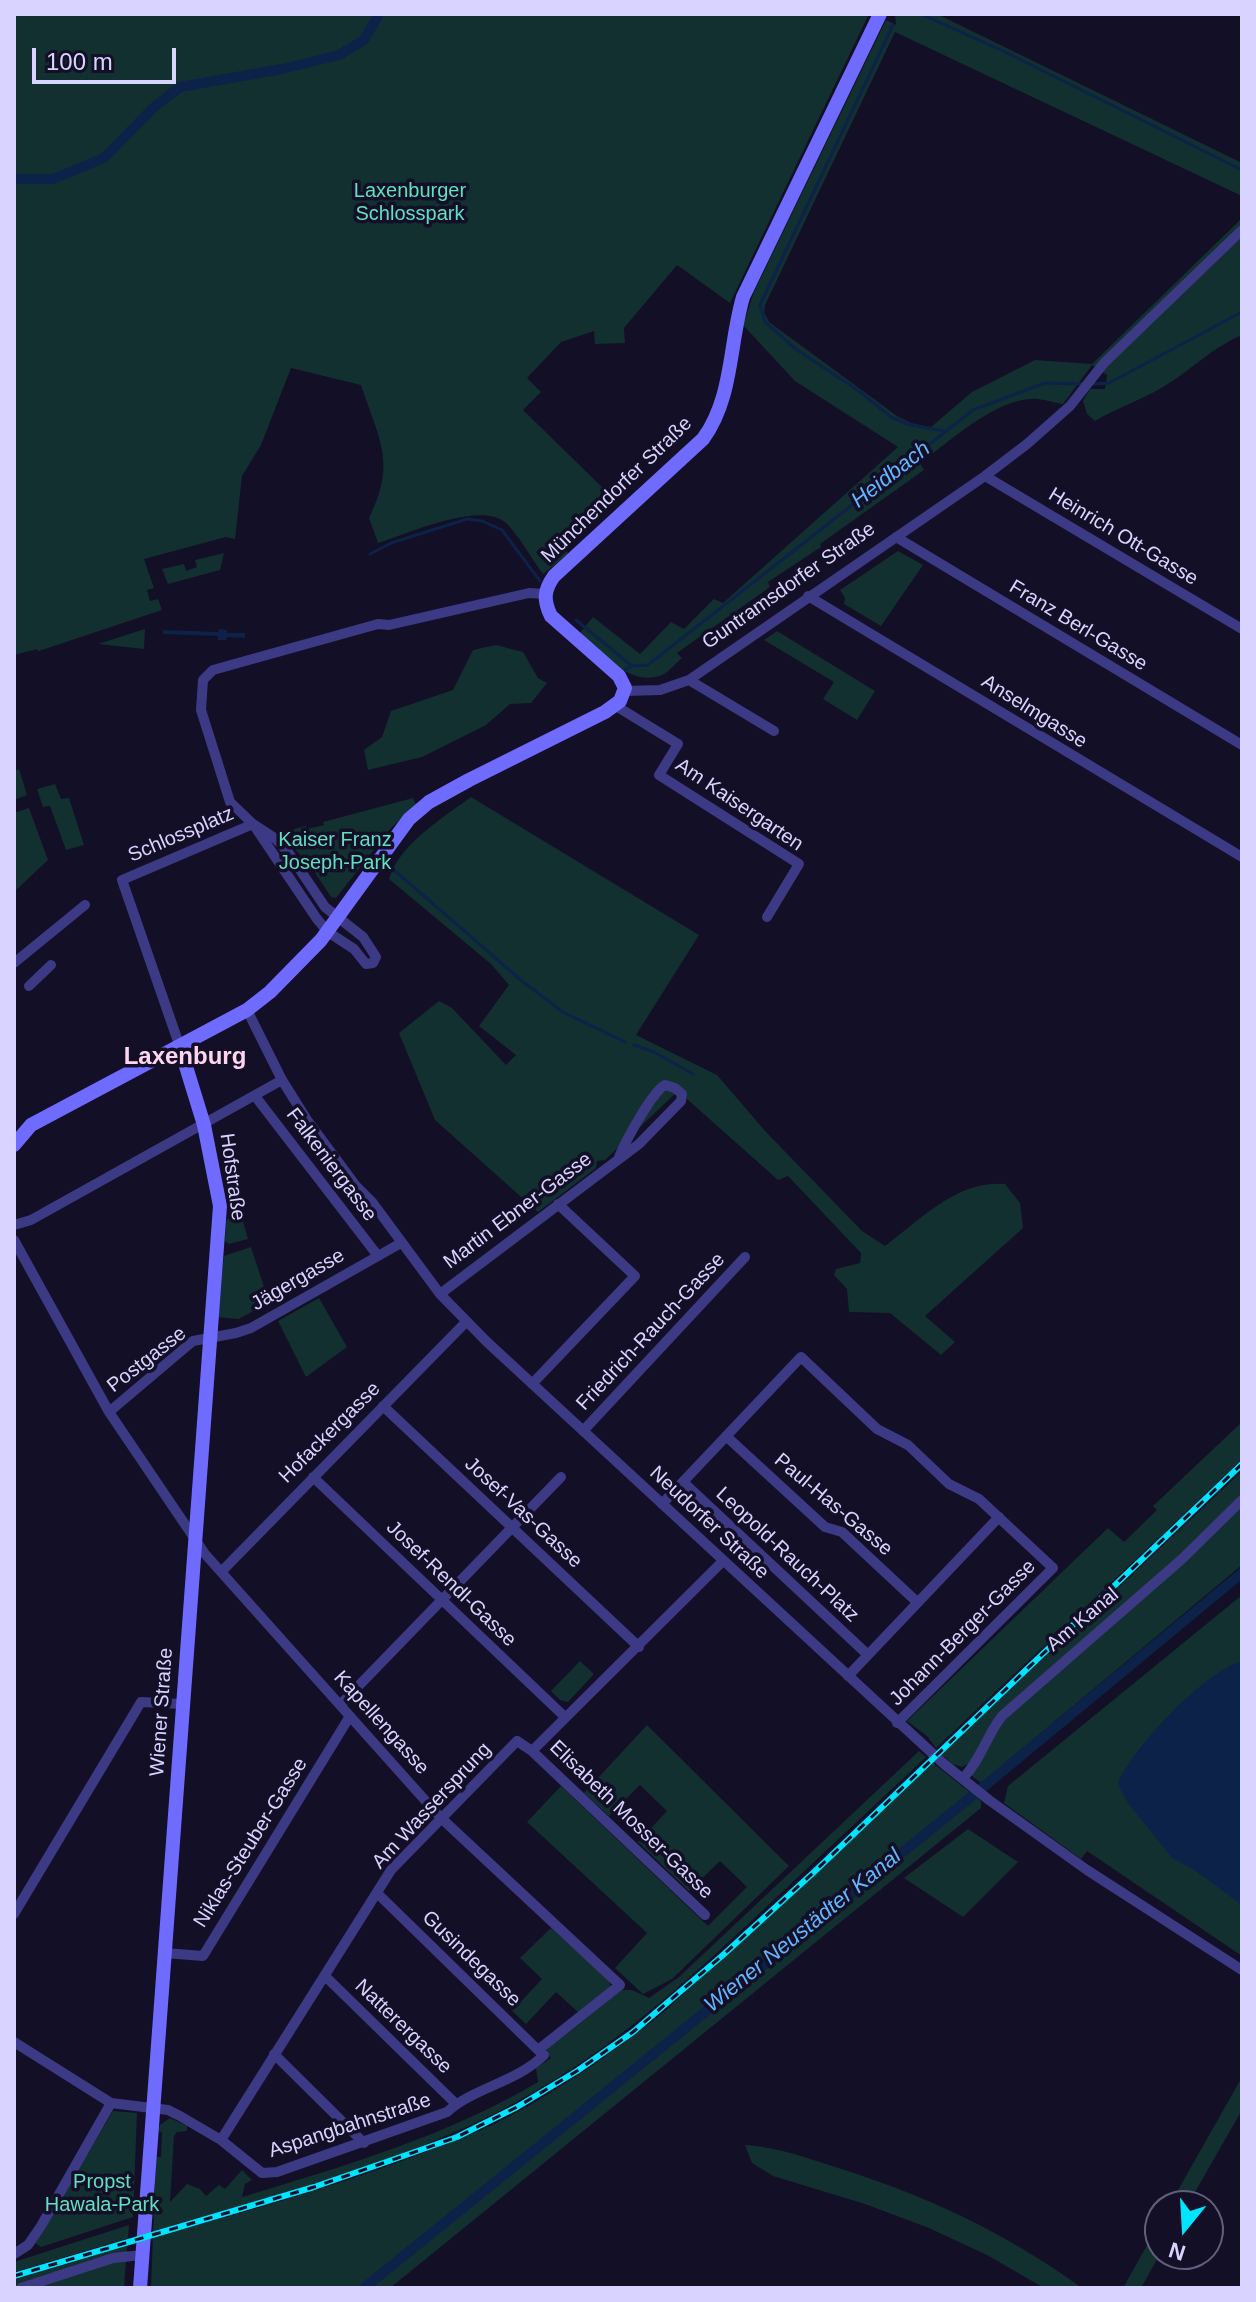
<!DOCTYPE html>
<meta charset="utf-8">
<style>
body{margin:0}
#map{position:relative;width:1256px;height:2302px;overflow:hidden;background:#130f26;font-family:Helvetica,sans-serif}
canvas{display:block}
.frame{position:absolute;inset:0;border:16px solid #d9d4ff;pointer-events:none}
.north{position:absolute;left:1144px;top:2190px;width:80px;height:80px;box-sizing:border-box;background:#130f26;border:2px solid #625e7d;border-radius:50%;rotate:198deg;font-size:22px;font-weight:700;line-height:32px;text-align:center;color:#d9d4ff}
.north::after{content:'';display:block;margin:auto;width:28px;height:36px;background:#00e5ff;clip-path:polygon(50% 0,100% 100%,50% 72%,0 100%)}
.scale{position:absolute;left:32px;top:48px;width:144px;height:36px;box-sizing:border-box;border:4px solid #d9d4ff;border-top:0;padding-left:10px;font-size:24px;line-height:28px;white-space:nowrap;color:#d9d4ff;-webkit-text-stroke:6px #130f26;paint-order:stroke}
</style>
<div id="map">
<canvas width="1256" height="2302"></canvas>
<div class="frame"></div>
<div class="north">N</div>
<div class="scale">100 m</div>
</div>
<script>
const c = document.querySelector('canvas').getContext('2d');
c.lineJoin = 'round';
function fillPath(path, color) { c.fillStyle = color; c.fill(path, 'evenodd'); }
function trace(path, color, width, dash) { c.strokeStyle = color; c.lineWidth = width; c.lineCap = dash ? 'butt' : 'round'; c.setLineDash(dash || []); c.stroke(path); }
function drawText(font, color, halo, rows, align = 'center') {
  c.font = font + ' Helvetica,sans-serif'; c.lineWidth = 7; c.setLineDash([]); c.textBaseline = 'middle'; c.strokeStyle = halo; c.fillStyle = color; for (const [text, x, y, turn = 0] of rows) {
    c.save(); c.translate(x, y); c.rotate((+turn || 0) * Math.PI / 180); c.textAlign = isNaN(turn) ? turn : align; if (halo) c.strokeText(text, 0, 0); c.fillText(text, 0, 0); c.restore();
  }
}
fillPath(new Path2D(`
 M14,14H869L730,303L677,265L624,328L625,343L595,344L594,331L561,342L527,378L541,392L523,410L607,492L563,535L568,554L543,574C531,558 520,537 506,523C482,500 406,534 378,543L369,518C397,462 379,440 361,385L291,368L261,445L242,476L235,539L226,537L144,559L154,588L147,590L150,601L158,599L162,610L45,649L38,651L37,649L14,655Z
 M895,14H937L1242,163V196L895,32L765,305L764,312L769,322L897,416L911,423L931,427L972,392L1035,360L1092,364L1242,218V335C1208,350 1192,370 1163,387C1141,400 1117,408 1095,421L1087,414L1083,401L1090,389H1105L1107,375L1092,365L1063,404C1055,403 1046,400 1038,399C998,396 951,441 920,463L924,470L820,544L821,547L768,582L770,587L677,653L682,658C676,663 669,672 662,675C630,688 601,652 579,634L593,617L640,654L671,622L684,629L714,599L723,603L898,447L795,381L743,325L754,292L886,20L896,25Z
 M898,551L923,565L881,626L844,604L845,598L840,590Z
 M224,553L220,570L168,584L162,569L184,564L186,571L197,567L195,560Z
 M145,629L144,649L98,644Z
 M777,631L875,691L857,720L823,699L834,682L764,640Z
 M496,645L523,652L538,678L547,683L531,703L510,704L486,725L422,757L368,770L364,750L382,737L391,711L453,690L473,650Z
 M19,769L27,795L14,800V771Z
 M55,784L61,799L69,798L84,845L66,850L50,806L43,807L37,789Z
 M471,797L699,935L636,1035L717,1075L766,1132L862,1231L885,1246C921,1219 957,1180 1005,1184L1020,1203L1023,1228L925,1316L955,1342L941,1355L890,1313L849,1312L847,1289L834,1275L836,1269L860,1263L861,1253L788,1176L778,1180L678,1091L605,1160L597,1161L596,1168L538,1212L435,1120L399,1033L439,1001L452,1008L506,1065L516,1055L479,1026L509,985L491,964L389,879C400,843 443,818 471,797Z
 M413,798L416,805L391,828L336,898L331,897L310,865L279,833L306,826L307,829L324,825L323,822Z
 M29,808L48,860L14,892V813Z
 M234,1190L248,1239L229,1244L225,1241L226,1222L234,1208Z
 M251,1247L269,1302L239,1319L216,1317L224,1256Z
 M319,1298L347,1347L306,1377L278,1321Z
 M1242,1422V1459L936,1748L927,1736L907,1721L1108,1528L1124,1542L1157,1510L1153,1506Z
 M1242,1471V1565L981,1783L972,1776L970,1763L962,1767L952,1764L942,1754Z
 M1242,1595V1956L1087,1851L1081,1859L1077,1856L1004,1803L1008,1786Z
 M580,1661L594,1674L568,1702L560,1700L551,1691Z
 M647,1725L789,1866L672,1979L643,1994L615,1968L647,1933L527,1822L561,1786L708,1926L747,1887L720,1861L689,1891L638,1842L667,1811L640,1785L609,1816L584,1793Z
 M919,1751L926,1757C872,1808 817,1859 763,1910C685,1983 611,2051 516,2102C407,2162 282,2192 164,2228V2234C246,2212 327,2189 407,2159C441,2146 475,2134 508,2117C563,2088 615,2051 664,2012L933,1763L981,1801V1808L390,2288H151L156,2157H161L162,2132L158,2131L160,2125L170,2118L187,2126V2131L177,2132L174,2136L170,2202L187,2184L200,2189L206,2196L219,2185L225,2189L242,2170L252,2180L245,2184L242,2197C344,2166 445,2137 538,2082L536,2068L551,2058L546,2052L549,2046L573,2029L621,1990H632L649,1998L679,1977Z
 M968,1829L1018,1862L963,1917L904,1878Z
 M551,1928L609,1980L611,1989L579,2013L556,1992L526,2024L512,2011L542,1979L520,1958Z
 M1242,2077V2110L1187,2206H1169Z
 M113,2111L137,2113L133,2217L41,2247L35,2243Z
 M745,2145C777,2147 805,2157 835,2167C925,2195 1005,2232 1082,2288H1044L987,2255L929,2228L865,2204L773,2176L752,2163Z
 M1160,2222V2254L1141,2288H1123Z
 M129,2225L128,2238L14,2272V2262Z
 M127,2246L124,2288H14V2280Z`), '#12302f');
fillPath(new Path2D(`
 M219,629L227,630V633H245V638L227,637L226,640H218V636L163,634V630L218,632Z
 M1242,1661V1905L1193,1869L1172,1858L1127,1802L1118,1783C1133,1747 1204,1672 1242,1661Z`), '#0c2248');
trace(new Path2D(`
 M921,14L1003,51L1242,170
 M893,25L760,305L765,322L797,350L859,391L891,417L910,425L945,431
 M1092,384L1109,383L1242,312
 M370,554L391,543L467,519L482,521L502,530L540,581
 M576,620L632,666L648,665L973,410L1045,383L1084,384
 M625,670L632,666
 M394,870L522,981L563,1012L625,1042
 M634,1045L654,1052L693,1074`), '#0c2248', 3);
trace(new Path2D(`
 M14,179H53L104,158L153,108L180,87L282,69L339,55L364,40L379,14
 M364,2288L987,1784L1242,1573`), '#0c2248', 10);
trace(new Path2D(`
 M985,476L1242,629
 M896,537L1242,745
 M808,596L1242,857
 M689,680L774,731
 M624,691L660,690L689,680L985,476L1027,444L1070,406L1104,363L1242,230
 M616,706L678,744L659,775L799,864L767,917
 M253,824L276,839L288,852L325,907L363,937L376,957L373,963L366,964L354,949L328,932L317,919L253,824L230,802L201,710L203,680L213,670L378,624L389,625L529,593L545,594
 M14,963L85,905
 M29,986L51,965
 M247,1010L282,1080L307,1120L356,1186L372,1202L440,1294L487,1342L944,1764L989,1800L1087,1870L1242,1970
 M180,1047L122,880L253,824
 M255,1096L378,1256
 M14,1225L31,1220L282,1080
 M14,1240L109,1412L205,1554L440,1817L620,1985L538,2050L544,2055C517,2082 473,2088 447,2112L277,2172L262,2173L221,2140L180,2116L168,2110L111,2103L14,2042
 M440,1294L639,1144L681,1101L682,1094L675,1088L665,1085C652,1092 625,1142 619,1157
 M532,1384L635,1276L558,1204
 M383,1406L639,1647
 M109,1412L193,1341L236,1333L251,1328L401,1243
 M583,1431L745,1257
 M726,1436L825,1527L842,1532L917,1602
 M313,1477L565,1717
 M683,1482L867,1654
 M662,1504L801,1357L877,1429L908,1445L949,1484L979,1499L1053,1568L897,1723
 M222,1571L466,1322
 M848,1676L999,1517
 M340,1705L561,1477
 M532,1751L705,1915
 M963,1778C980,1761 987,1735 1002,1716L1182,1559L1242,1500
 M378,1894L538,2050
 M14,1914L141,1702L182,1704
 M165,1953L203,1956L350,1716
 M325,1976L456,2104
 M274,2054L364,2143
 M221,2140L391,1870L517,1741L532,1751L723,1561
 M14,2254L28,2245L41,2226L111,2103
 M21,2288L113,2258L143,2255`), '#3d3a85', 10);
trace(new Path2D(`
 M14,1145L31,1125L247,1010L270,992L321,940L409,819L429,802L469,780L605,712L620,701L625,688L619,676L551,616C543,600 544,590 554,576L703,439C733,398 729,345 743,297L880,14
 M140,2288L220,1206L204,1125L180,1047`), '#6f6bff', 14);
const rail = new Path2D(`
 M14,2276L314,2187L392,2160L457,2137L517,2107L577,2071L633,2032L723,1955L814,1872L1242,1464`);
trace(rail, '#00e5ff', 6);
trace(rail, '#130f26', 3, [9]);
drawText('20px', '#5fe0c0', '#130f26', [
 ["Laxenburger",410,191],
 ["Schlosspark",410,214],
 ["Kaiser Franz",335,840],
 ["Joseph-Park",335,863],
 ["Propst",102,2182],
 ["Hawala-Park",102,2205]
]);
drawText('20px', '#d9d4ff', '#130f26', [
 ["Münchendorfer Straße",617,490,-44],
 ["Heinrich Ott-Gasse",1123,537,31],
 ["Guntramsdorfer Straße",789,586,-35],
 ["Franz Berl-Gasse",1078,626,31],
 ["Anselmgasse",1034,712,32],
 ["Am Kaisergarten",739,805,34],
 ["Schlossplatz",181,835,-23],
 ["Falkeniergasse",331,1165,53],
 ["Hofstraße",232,1177,82],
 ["Martin Ebner-Gasse",518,1211,-37],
 ["Jägergasse",298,1280,-30],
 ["Friedrich-Rauch-Gasse",651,1332,-47],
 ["Postgasse",147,1360,-38],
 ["Hofackergasse",330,1433,-45],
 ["Paul-Has-Gasse",833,1505,40],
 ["Josef-Vas-Gasse",523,1513,43],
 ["Neudorfer Straße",709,1523,43],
 ["Leopold-Rauch-Platz",787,1555,43],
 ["Josef-Rendl-Gasse",451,1584,44],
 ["Am Kanal",1083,1620,-40],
 ["Johann-Berger-Gasse",963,1633,-45],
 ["Wiener Straße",162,1712,-86],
 ["Kapellengasse",381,1723,48],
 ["Am Wassersprung",432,1806,-47],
 ["Elisabeth Mosser-Gasse",631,1820,44],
 ["Niklas-Steuber-Gasse",251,1843,-58],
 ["Gusindegasse",471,1959,44],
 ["Natterergasse",403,2027,44],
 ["Aspangbahnstraße",350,2126,-18]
]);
drawText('italic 22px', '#62b6ff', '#130f26', [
 ["Heidbach",891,475,-38],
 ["Wiener Neustädter Kanal",803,1931,-39]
]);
drawText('bold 24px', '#ffd6f0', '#130f26', [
 ["Laxenburg",185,1057]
]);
</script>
